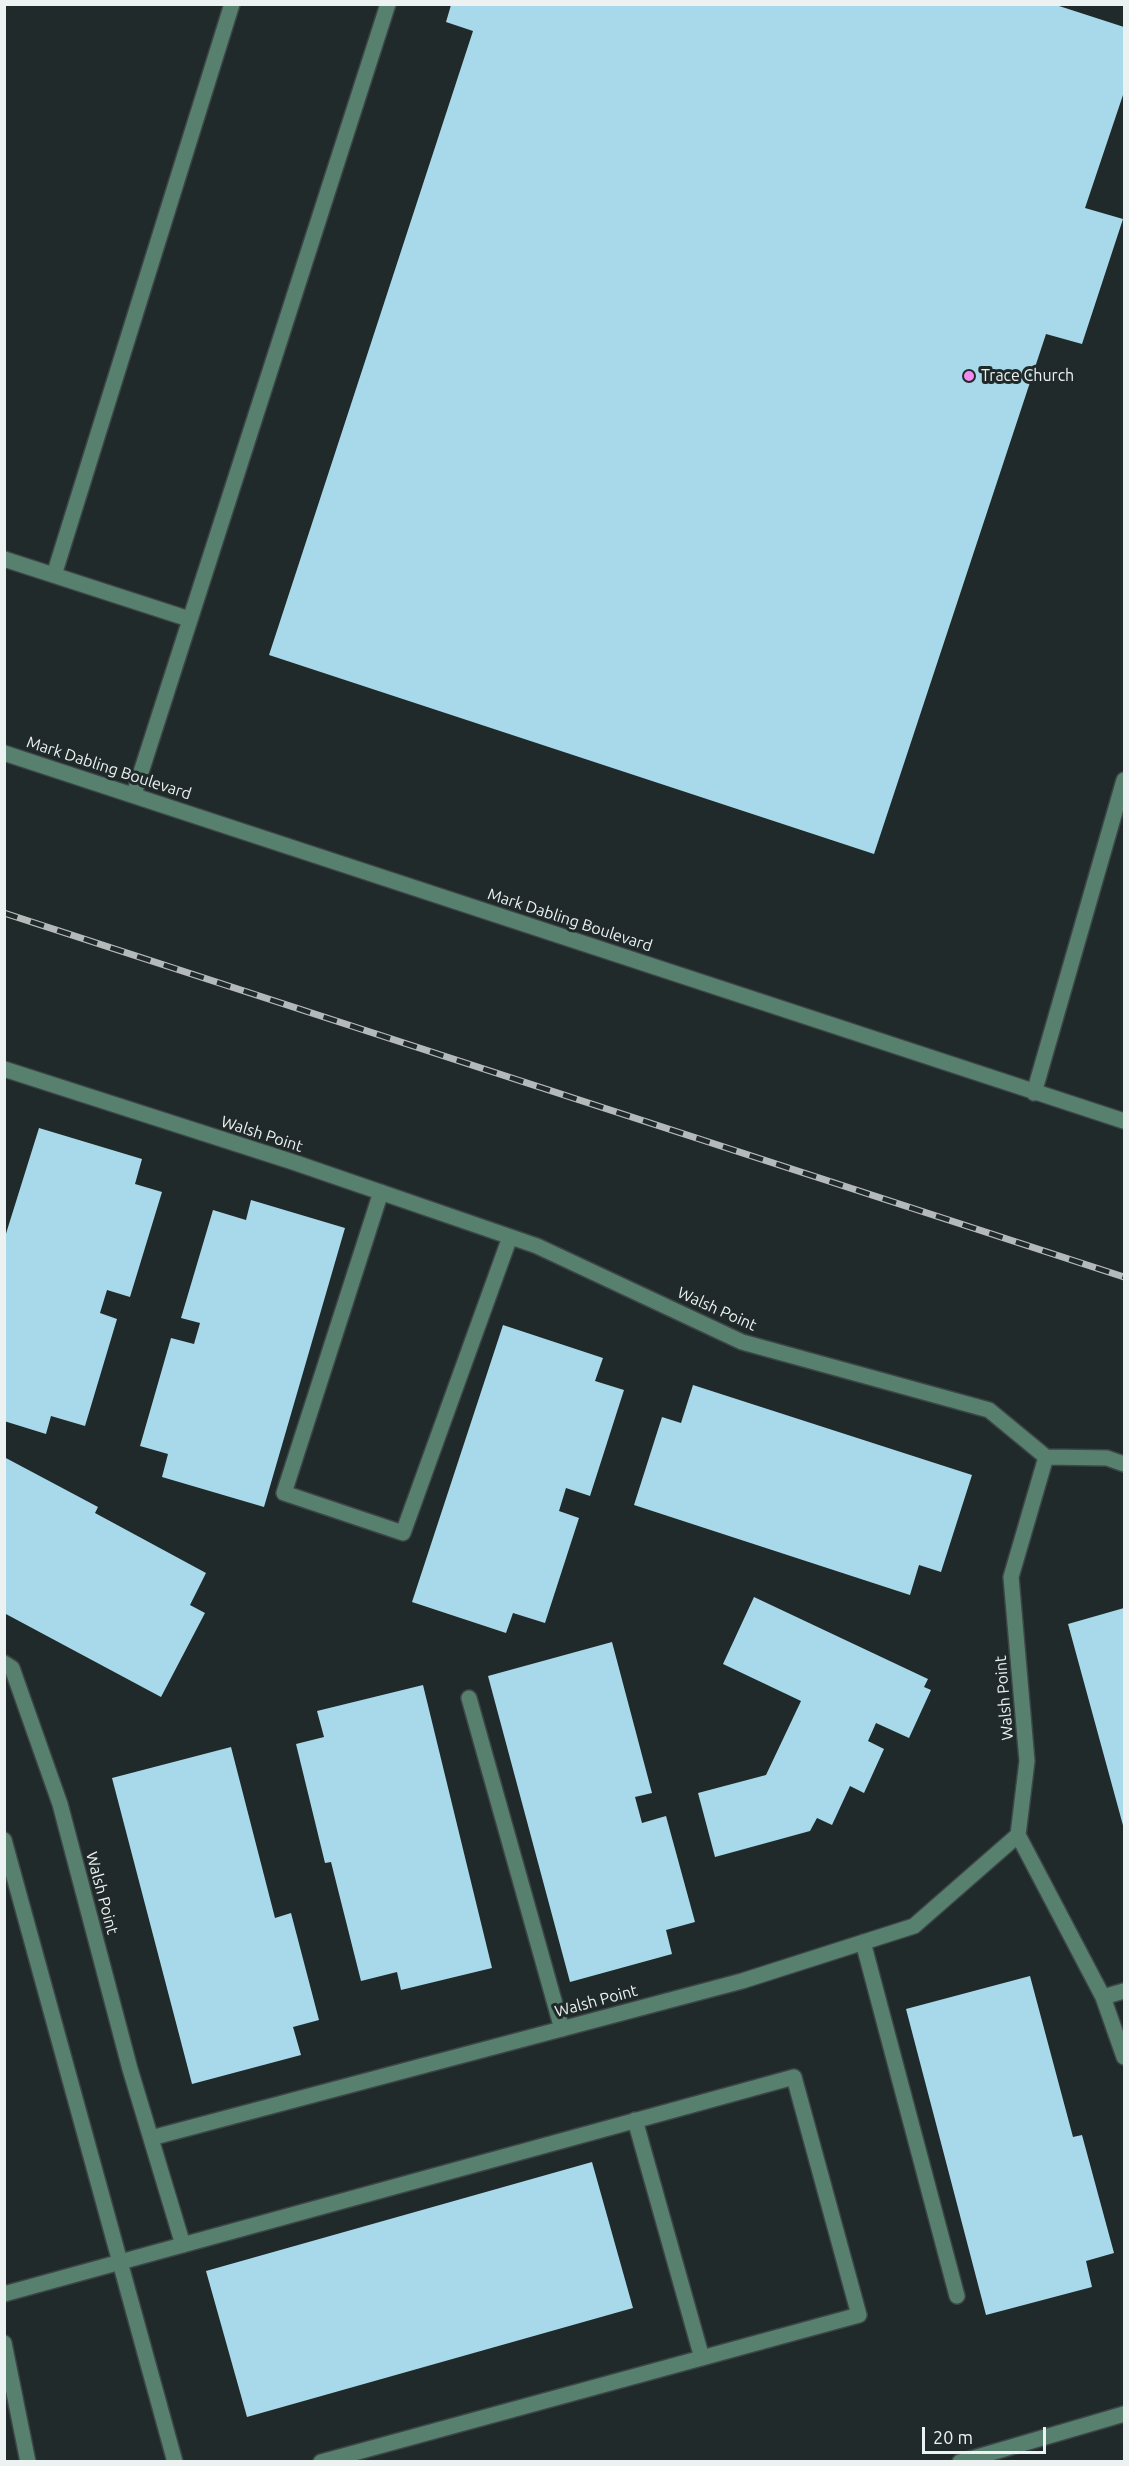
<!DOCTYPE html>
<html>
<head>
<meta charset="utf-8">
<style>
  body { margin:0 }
  #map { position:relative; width:1129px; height:2466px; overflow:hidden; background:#212a2a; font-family:Ubuntu,sans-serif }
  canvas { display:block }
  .frame { position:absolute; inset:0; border:6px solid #ecf2f1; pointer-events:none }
  .scale { position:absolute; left:922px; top:2427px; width:124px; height:27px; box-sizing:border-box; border:3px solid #ecf2f1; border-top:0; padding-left:8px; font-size:18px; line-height:21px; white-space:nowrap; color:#ecf2f1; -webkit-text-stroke:4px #212a2a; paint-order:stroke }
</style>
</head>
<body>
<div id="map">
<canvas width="1129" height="2466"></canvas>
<div class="frame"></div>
<div class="scale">20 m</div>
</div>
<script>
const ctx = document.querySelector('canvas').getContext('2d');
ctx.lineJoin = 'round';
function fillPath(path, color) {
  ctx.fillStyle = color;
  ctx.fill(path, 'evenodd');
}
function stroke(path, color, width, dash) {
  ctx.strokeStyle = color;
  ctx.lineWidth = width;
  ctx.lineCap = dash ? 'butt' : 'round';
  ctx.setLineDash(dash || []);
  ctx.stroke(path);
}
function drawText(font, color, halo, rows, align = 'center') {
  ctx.font = font + ' Ubuntu,sans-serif';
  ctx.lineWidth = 6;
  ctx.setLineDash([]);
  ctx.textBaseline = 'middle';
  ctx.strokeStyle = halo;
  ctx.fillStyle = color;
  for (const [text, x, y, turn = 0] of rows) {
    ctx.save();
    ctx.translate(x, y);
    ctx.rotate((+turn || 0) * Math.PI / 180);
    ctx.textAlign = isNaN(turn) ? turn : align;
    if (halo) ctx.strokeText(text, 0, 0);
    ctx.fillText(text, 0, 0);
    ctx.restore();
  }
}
const building = new Path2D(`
  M451,5h605l68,22v65l-39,116 38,11 -41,125 -36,-10 -172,520 -605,-199 204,-624 -27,-9z
  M39,1128l103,31 -7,25 27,8 -32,105 -23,-7 -7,23 17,6 -32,107 -34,-10 -5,18 -42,-13v-181z
  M251,1200l94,28 -81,279 -102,-30 6,-23 -28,-8 31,-108 23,6 6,-21 -19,-5 32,-108 33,10z
  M503,1325l100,33 -8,23 29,9 -34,106 -24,-8 -7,23 20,7 -34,105 -32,-10 -7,20 -94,-31z
  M693,1385l279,90 -31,97 -22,-7 -9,30 -276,-90 28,-88 19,6z
  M4,1457l94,50 -3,6 111,60 -16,32 15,8 -44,84 -157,-84z
  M754,1597l174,82 -4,8 7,3 -22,48 -33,-15 -8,18 16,8 -20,44 -14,-7 -18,39 -15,-7 -7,13 -95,26 -17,-64 68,-18 35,-74 -78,-37z
  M1124,1608v221l-56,-205z
  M612,1642l40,151 -17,4 7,26 24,-7 29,106 -29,8 6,24 -102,28 -82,-306z
  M423,1685l69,283 -91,22 -4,-18 -36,9 -30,-119 -6,1 -29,-119 28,-7 -7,-26z
  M231,1747l44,171 16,-5 28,107 -26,7 8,28 -109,29 -80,-306z
  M1030,1976l43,161 9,-2 32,118 -28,8 6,26 -106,28 -80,-306z
  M592,2162l41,146 -386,109 -41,-146z`);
const minor = new Path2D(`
  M4,559l185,60
  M54,575l178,-571
  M4,753l1120,368
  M134,794l254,-790
  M4,1069l289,93 244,84 205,96 247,68 57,47 -35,120 16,184 -9,74 85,162 21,60
  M1034,1093l90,-313
  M381,1192l-97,301 119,40 107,-296
  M1046,1457l61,1 17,6
  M4,1663l8,5 48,136 70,265 53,176
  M469,1698l93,331
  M4,1840l171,622
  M863,1942l94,354
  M1103,1997l21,-6
  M635,2120l67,238
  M151,2138l591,-157 172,-55 104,-91
  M4,2294l790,-217 65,238 -538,147
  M4,2343l24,119
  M960,2462l164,-48`);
const rail = new Path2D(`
  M4,913l1120,364`);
const markers = [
  [969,376,6,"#f38af1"]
];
const poiNames = [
  ["Trace Church",981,376]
];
const streetNames = [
  ["Mark Dabling Boulevard",109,768,18],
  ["Mark Dabling Boulevard",570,920,18],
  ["Walsh Point",262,1134,18],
  ["Walsh Point",717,1309,24],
  ["Walsh Point",1004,1698,-95],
  ["Walsh Point",102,1893,75],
  ["Walsh Point",596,2001,-15]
];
fillPath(building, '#a7d9ea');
stroke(minor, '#3d4646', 18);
stroke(minor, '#57806f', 15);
stroke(rail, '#b3bab9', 7);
stroke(rail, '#212a2a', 4.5, [14]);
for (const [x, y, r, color] of markers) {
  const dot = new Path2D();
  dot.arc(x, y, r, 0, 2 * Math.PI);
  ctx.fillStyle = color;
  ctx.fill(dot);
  stroke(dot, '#212a2a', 2);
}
drawText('16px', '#ecf2f1', '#212a2a', poiNames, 'left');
drawText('16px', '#ecf2f1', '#212a2a', streetNames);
</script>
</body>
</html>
